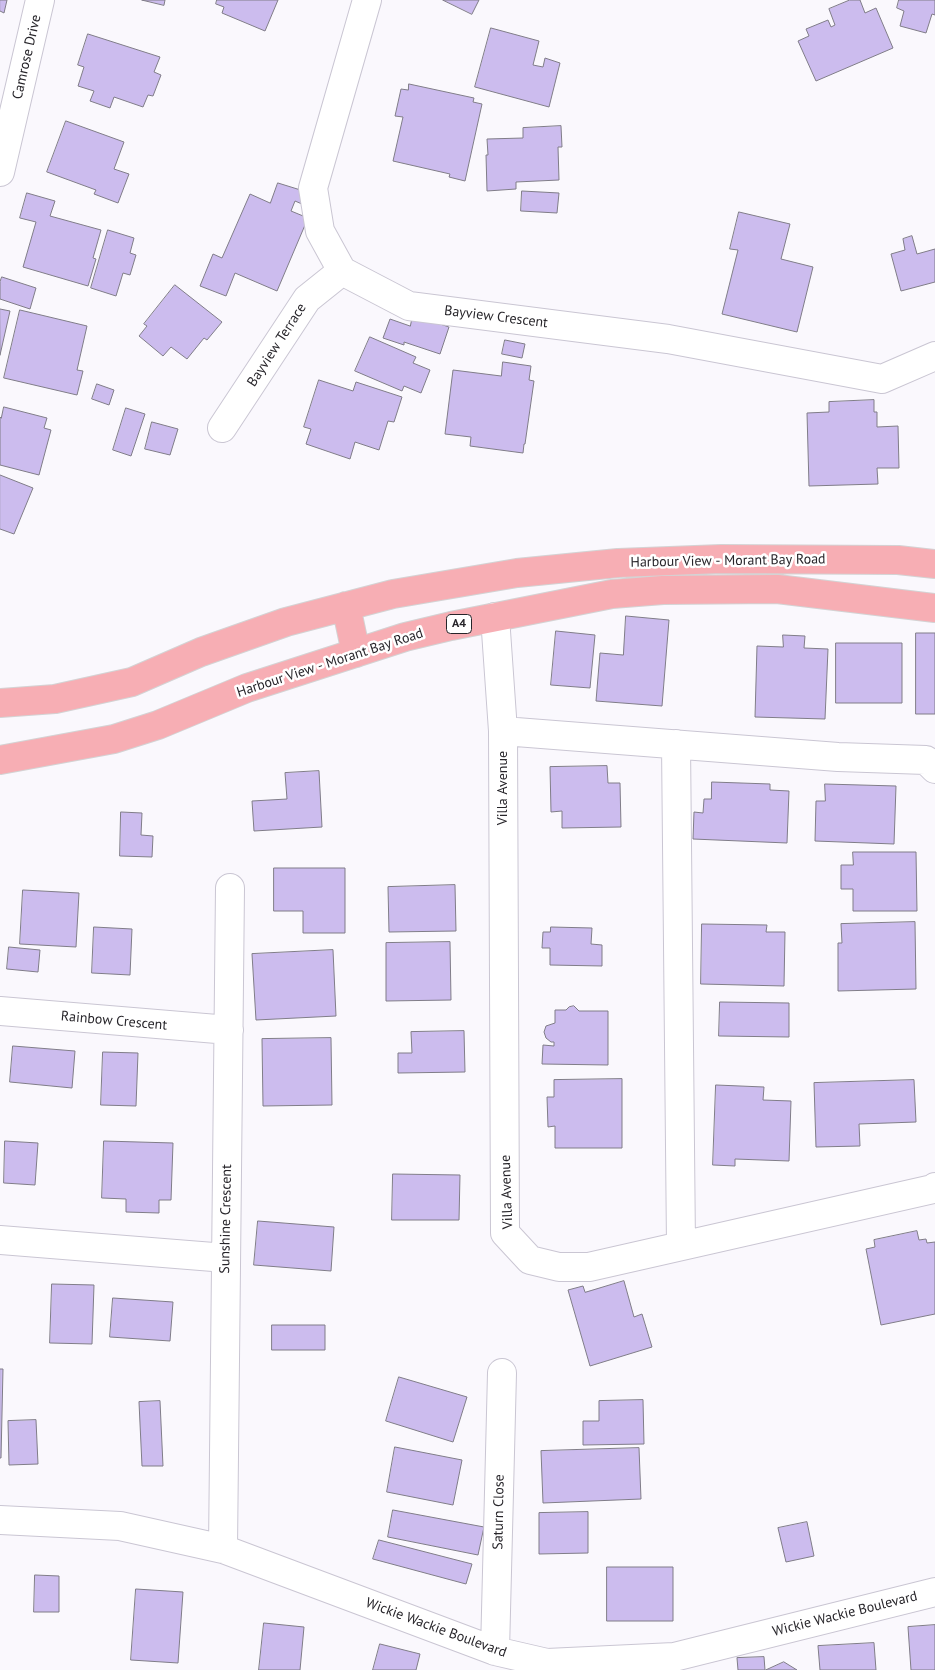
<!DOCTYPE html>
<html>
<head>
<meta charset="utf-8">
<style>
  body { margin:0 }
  canvas { display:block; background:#faf8fd }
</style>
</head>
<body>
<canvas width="935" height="1670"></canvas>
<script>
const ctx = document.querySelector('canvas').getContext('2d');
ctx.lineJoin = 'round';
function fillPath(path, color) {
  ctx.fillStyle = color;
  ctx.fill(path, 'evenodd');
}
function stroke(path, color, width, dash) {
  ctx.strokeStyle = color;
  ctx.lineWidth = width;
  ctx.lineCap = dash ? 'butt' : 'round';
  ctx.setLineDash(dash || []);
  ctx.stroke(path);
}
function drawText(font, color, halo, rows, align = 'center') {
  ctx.font = font + ' "PT Sans",sans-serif';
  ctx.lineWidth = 5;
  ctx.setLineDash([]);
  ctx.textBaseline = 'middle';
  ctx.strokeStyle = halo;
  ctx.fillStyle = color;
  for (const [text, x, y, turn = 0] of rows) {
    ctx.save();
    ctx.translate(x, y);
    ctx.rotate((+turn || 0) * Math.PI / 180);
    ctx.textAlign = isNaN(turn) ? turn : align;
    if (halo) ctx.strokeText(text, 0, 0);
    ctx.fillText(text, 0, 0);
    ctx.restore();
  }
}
const building = new Path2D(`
  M0,0h7l-3,13 -4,-2z
  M142,0h23l-1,5z
  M217,0h61l-13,31 -43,-18 2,-6 -8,-3z
  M443,0h36l-7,14z
  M850,0h10l5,13 11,-5 17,40 -77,33 -18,-40 11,-5 -3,-7 22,-9 3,7 4,-2 -6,-16z
  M899,0h36v15l-3,-1 -6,19 -26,-7 4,-15 -7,-3z
  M491,28l48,13 -6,24 10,2 2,-9 15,5 -11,44 -74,-20z
  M88,34l72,23 -6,15 7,3 -8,21 -5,-1 -5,12 -29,-10 -4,11 -20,-7 4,-10 -16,-5 6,-19 -6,-2z
  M409,84l65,14 -1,4 9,2 -17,77 -16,-4 1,-3 -57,-13 10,-44 -8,-1 6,-27 7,1z
  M66,121l58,21 -10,27 15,5 -11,29 -24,-9 2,-4 -49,-18z
  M561,126l1,21h-4l1,33 -43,2v7l-29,2 -1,-36h2l-1,-16 36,-1v-10z
  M278,183l29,9 -5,12 -7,-3 -4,10 17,7 -31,73 -42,-18 -9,23 -26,-10 13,-32 9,4 28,-64 20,9z
  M522,191l37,2 -2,20 -36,-2z
  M27,193l28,8 -5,15 51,14 -8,28 3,1 -8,27 -65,-19 13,-45 -16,-4z
  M739,212l51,12 -9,35 32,8 -16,65 -75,-18 16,-64 -8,-1z
  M108,230l26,8 -4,15 6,2 -6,20 -7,-2 -7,23 -25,-8z
  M912,236l5,18 18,-5v33l-34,9 -10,-37 14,-4 -2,-11z
  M2,277l34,11 -6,21 -30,-10v-17z
  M175,285l47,37 -15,18 -3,-2 -17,21 -16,-12 -8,9 -24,-20 8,-10 -3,-2z
  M0,309l10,2 -10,44z
  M20,310l67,16 -10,44 6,1 -6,24 -73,-17z
  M413,315l36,12 -9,27 -36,-12v3l-21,-7 7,-19 20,7z
  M370,337l46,20 -3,6 17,7 -9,23 -17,-7 -2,5 -47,-20z
  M505,340l20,4 -3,14 -20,-4z
  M503,362l28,4 -2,14 5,1 -9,63h-1l-1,9 -53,-7 1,-9 -26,-3 8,-64 48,6z
  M319,380l34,11 3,-9 46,15 -8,25 -6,-1 -9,29 -24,-8 -5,17 -44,-15 5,-15 -7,-2z
  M97,384l17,6 -5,15 -17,-6z
  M874,400v12h3v15l21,-1 1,42h-22l1,16 -69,2 -2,-73 22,-1v-10z
  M4,407l43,11 -3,10 7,2 -12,45 -39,-10v-48l1,1z
  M126,408l19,6 -14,42 -18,-6z
  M152,422l26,7 -8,26 -25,-6z
  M0,475l33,13 -19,46 -14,-5z
  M626,616l43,4 -7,86 -66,-5 4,-48 23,2z
  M556,631l39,4 -5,53 -39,-3z
  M916,633h19v81h-19z
  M783,635l22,1 -1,12 24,1 -3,70 -70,-2 2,-71 26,1z
  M836,643h66v60h-66z
  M607,766l1,17h12l1,44 -59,1v-17l-11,1 -1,-45z
  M319,771l3,56 -68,4 -2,-30 35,-2 -2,-26z
  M712,782l58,2v6l19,1 -2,52 -94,-4 1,-27 9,1 1,-14h7z
  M825,784l71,2 -2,58 -79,-3 1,-40h9z
  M121,812l21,1 -1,22 12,1 -1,21 -32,-1z
  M853,852h63l1,59h-64v-22h-12v-24h12z
  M274,868h71v65h-42v-22h-29z
  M455,885l1,46 -67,1 -1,-45z
  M23,890l56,3 -3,54 -56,-3z
  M915,922l1,67 -78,2v-48h4l-1,-19z
  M702,924l65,1 -1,7h19l-1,54 -83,-2z
  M94,927l38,2 -2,46 -38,-2z
  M551,927l41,1 -1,16 11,1v21l-52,-1v-17h-8l1,-16h7z
  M450,942l1,58 -65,1v-58z
  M9,947l31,3 -2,22 -31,-3z
  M333,950l3,66 -80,4 -4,-66z
  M720,1002l69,1v34l-70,-1z
  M574,1006l5,5h29v54l-66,-1 1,-19 11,1v-4h-3l-5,-4 -2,-6 2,-6 9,-3v-13h11l3,-3z
  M464,1031l1,41 -67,1v-20h14l-1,-21z
  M331,1038l1,67 -69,1 -1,-67z
  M13,1046l62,5 -3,37 -62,-6z
  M103,1052l35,1 -2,53 -35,-1z
  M622,1079v69h-67v-22l-7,1 -1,-30h7v-17z
  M914,1080l2,42 -57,2 1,22 -44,1 -2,-64z
  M716,1085l48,2 -1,13 28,1 -2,60 -54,-2v7l-22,-1z
  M5,1141l33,2 -3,42 -31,-2z
  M104,1141l69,2 -2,57h-12v13l-33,-1v-13l-24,-1z
  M393,1174l67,1 -1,45h-67z
  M258,1221l76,6 -3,44 -77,-6z
  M917,1231l2,9 7,-1 1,4 8,-1v72l-54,11 -15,-76 9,-2 -1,-7z
  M624,1281l10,36 8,-3 10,33 -62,19 -22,-76 15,-4 2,6z
  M52,1284l42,1 -2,59 -42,-1z
  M113,1298l60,4 -3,39 -60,-4z
  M272,1325h53v25h-53z
  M0,1369h3l-2,89h-1z
  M399,1377l68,20 -14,45 -67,-21z
  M643,1400l1,44 -61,1v-24h16v-20z
  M160,1401l3,65h-21l-3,-64z
  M36,1420l2,44 -29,1 -1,-44z
  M395,1447l67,13 -9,45 -66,-13z
  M639,1448l2,51 -98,4 -2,-52z
  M393,1510l91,17 -6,28 -90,-18z
  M588,1512v41l-49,1v-41z
  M807,1522l7,34 -28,6 -8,-34z
  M379,1540l93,24 -6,20 -93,-25z
  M607,1567h66v54h-66z
  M35,1575l24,1v36h-25z
  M136,1589l47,3 -5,71 -47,-3z
  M264,1623l40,4 -4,43h-41z
  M935,1625v45h-24l-3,-43z
  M874,1643l2,27h-56l-2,-24z
  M380,1644l40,10 -4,16h-43z
  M764,1657l1,13h-27l-1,-12z
  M784,1662l13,8h-31z`);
const minor = new Path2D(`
  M367,0l-54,188 7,43 22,40 67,35 259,33 214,40 53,-23
  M0,172l40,-172
  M222,428l85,-129 35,-28
  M495,617l8,114 2,502 25,27 29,7h30l344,-78 2,-2
  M503,731l335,26 88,3 9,9
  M676,744l5,502
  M0,1011l229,19
  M0,1240l226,18
  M0,1520l120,6 103,23 272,102 52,12 127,-6 261,-65
  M223,1549l7,-661
  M495,1651l7,-278`);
const trunk = new Path2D(`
  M346,606l10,47
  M0,703l55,-4 77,-17 69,-30 85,-30 107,-28 124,-21 101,-10 103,-4 177,1 37,4
  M0,760l114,-21 44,-14 89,-37 158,-51 46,-11 161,-32 51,-4 114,-1 158,19`);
const shields = [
  [459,624,25]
];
const shieldNames = [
  ["A4",459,624]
];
const streetNames = [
  ["Camrose Drive",27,57,-77],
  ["Bayview Crescent",496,317,7],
  ["Bayview Terrace",277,345,-57],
  ["Harbour View - Morant Bay Road",728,561,-1],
  ["Harbour View - Morant Bay Road",330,663,-18],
  ["Villa Avenue",503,788,-90],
  ["Rainbow Crescent",114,1021,5],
  ["Villa Avenue",507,1192,-92],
  ["Sunshine Crescent",226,1219,-89],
  ["Saturn Close",499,1512,-89],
  ["Wickie Wackie Boulevard",845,1614,-14],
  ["Wickie Wackie Boulevard",436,1628,20]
];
fillPath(building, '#ccbcee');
stroke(building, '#807d88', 1);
stroke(minor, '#cac6d3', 30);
stroke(trunk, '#d4d3d4', 30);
stroke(minor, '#fff', 28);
stroke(trunk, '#f7aeb4', 28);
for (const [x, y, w] of shields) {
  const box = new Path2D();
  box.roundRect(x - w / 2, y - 9.5, w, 19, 4);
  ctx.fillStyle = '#fff';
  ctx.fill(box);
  stroke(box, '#27252a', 1);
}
drawText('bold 12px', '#27252a', null, shieldNames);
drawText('14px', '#27252a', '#fff', streetNames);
</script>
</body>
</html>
